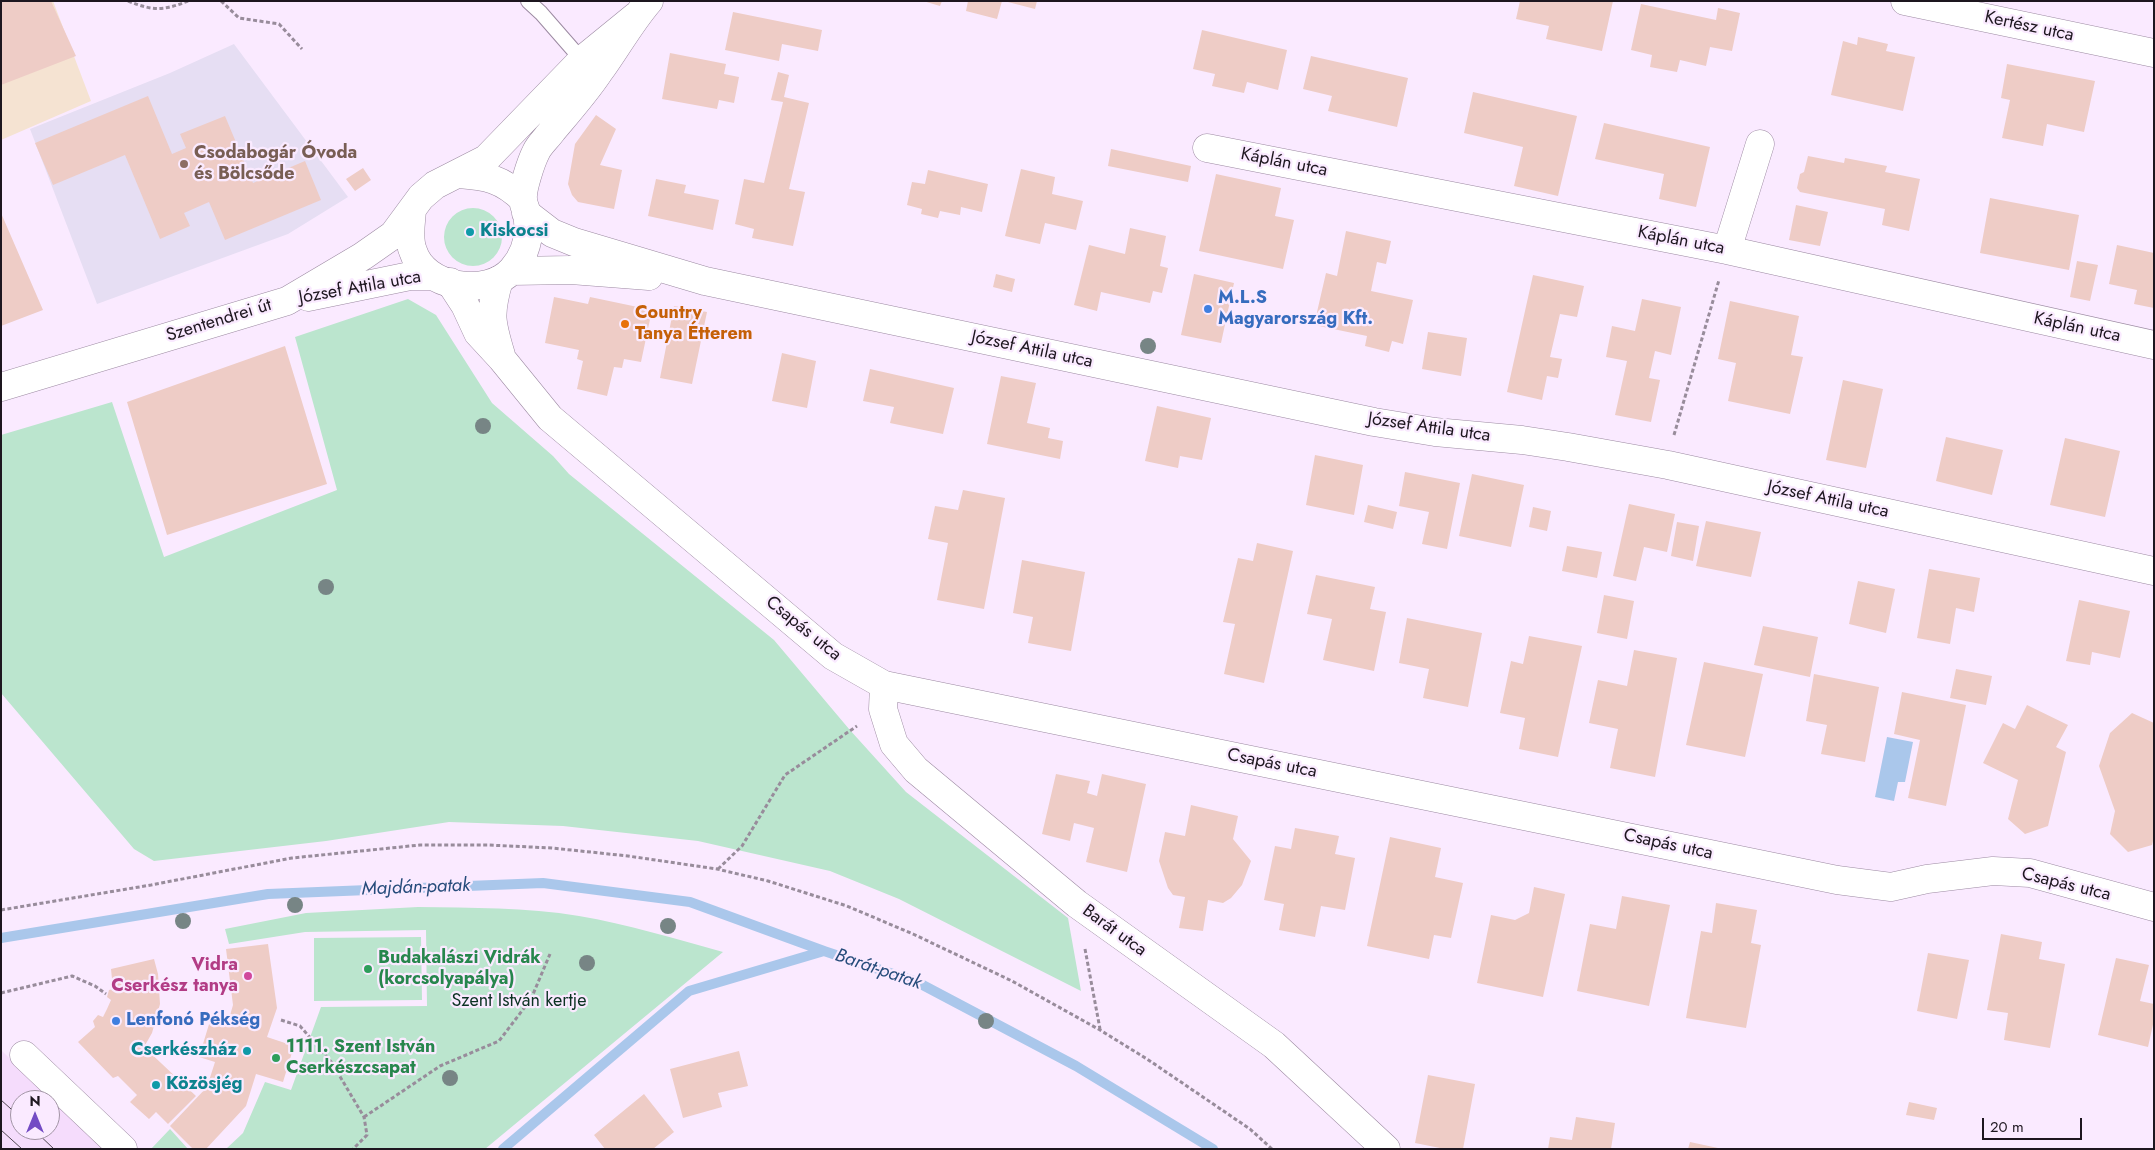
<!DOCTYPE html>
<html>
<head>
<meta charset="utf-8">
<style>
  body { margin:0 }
  #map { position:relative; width:2155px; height:1150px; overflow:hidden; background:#faeaff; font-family:Jost,sans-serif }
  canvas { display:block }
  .frame { position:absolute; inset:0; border:2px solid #1d161f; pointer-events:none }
  .north { position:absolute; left:10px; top:1090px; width:50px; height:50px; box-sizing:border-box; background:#faeaff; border:1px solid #a295a5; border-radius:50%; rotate:0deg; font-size:14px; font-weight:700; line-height:20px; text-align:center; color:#1d161f }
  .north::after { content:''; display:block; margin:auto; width:18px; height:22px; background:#734bc4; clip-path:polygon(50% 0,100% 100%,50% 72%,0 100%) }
  .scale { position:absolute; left:1982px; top:1118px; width:100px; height:22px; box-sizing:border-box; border:2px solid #1d161f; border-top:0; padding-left:6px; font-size:15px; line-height:18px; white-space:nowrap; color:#1d161f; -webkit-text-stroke:4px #faeaff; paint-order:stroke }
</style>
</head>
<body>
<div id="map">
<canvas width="2155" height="1150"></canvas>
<div class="frame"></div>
<div class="north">N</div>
<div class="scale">20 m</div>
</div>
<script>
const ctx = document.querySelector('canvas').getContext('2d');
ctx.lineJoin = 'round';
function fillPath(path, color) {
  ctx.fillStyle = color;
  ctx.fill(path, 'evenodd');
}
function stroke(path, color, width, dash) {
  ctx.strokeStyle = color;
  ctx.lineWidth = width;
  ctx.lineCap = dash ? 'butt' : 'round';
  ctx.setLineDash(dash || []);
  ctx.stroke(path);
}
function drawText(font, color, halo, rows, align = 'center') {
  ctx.font = font + ' Jost,sans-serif';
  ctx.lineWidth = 4.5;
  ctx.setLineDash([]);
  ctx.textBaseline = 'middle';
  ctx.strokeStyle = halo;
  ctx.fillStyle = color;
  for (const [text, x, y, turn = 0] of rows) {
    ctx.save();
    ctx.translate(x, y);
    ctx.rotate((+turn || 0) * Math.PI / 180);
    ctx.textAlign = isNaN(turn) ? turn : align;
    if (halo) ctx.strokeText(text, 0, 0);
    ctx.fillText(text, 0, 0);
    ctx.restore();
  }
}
const built = new Path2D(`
  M1,1050l102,99h-102zM20,1100h30v30h-30z`);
const industrial = new Path2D(`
  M1,1h52l38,100 -90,39z`);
const education = new Path2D(`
  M234,44l114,153 -60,37 -191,70 -67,-175 140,-56z`);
const green = new Path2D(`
  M444 237a29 29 0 1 1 58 0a29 29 0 1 1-58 0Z
  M408,299l28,16 56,88 61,53 16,18 205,166 75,89 57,63 162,126 13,73 -182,-92 -69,-28 -132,-30 -135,-15 -114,-4 -123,19 -172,20 -20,-12 -133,-156v-258l111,-33 52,155 173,-67 -42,-153z
  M418,907c53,1 108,0 161,9 48,8 97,23 144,36l-238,197h-259l17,-16 22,-51 26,8 30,-83 106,-1 -1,-76 -121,2 -76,12 -4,-15 81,-16z
  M421,937l1,63 -108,1v-63z
  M170,1129l18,20h-37z`);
const water = new Path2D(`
  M1887,737l26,5 -8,40h-7l-4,19 -19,-4z`);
const stream = new Path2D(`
  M1,938l267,-44 275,-11 147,19 134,49
  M503,1149l186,-158 135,-40 93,31 159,84 137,83`);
const building = new Path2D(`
  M1,1h50l25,55 -75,29z
  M923,1h19l-2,5z
  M968,1h34l-5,18 -31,-8z
  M1004,1h33l-2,8z
  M1520,1h93l-11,50 -56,-12 3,-13 -33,-7z
  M1641,4l75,16 2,-12 22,5 -8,38 -22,-4 -4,19 -26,-6 -3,12 -27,-5 2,-12 -21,-5z
  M733,12l89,18 -4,21 -36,-7 -3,17 -54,-11z
  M1202,30l85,20 -9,40 -31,-8 -3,11 -32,-7 3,-12 -22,-5z
  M1858,37l30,7 -2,7 29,6 -12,54 -72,-16 12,-54 14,4z
  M670,53l56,11 -2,10 15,3 -5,26 -15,-3 -2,9 -55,-10z
  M1311,56l97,22 -11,49 -69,-16 4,-15 -29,-7z
  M2007,64l88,17 -11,51 -37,-8 -4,22 -41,-8 8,-38 -9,-2z
  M778,72l11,3 -5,22 25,6 -20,86 16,3 -12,54 -41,-8 2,-9 -19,-5 9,-45 20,4 19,-81 -12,-2z
  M1473,92l104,24 -19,80 -44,-10 9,-39 -59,-14z
  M148,96l24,58 14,-6 -6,-14 45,-18 28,67 52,-22 16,39 -96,40 -16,-38 -25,11 6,13 -30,13 -35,-84 -72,30 -18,-42z
  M596,115l20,14 -16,36 22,5 -8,39 -36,-7 -6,-7 -4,-11 7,-40z
  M1604,123l106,24 -14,60 -37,-8 5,-25 -69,-15z
  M1111,149l80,17 -3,16 -80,-16z
  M1808,156l36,7 1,-5 42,8 -2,6 35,7 -11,52 -27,-6 3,-16 -85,-17 -3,-4 3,-14 4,-2z
  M363,168l8,12 -16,11 -9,-12z
  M1021,169l34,8 -3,17 31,7 -7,29 -31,-7 -5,21 -35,-8z
  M928,170l60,14 -6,28 -21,-5 -1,8 -20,-4 -2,7 -17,-4 1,-5 -15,-4 5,-23 13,2z
  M1216,174l65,14 -6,28 19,4 -11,49 -84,-18z
  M656,179l30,6 -2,8 35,7 -6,30 -65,-14z
  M1990,198l89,17 -10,55 -89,-17z
  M1796,205l32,7 -8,34 -31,-6z
  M1,213l42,97 -42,16z
  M1130,228l36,8 -6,30 8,2 -6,25 -9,-2 -3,12 -49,-11 -4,19 -23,-6 15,-60 36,9z
  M1346,231l45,10 -5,23 -9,-2 -6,29 42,9 -10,44 -11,-3 -3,11 -24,-6 2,-10 -53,-11 12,-52 11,3z
  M2117,245l37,8v55l-20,-4 3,-14 -28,-6z
  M2077,261l21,4 -8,36 -20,-4z
  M996,274l19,5 -3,13 -19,-5z
  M1194,274l40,9 -13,60 -40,-8z
  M1533,275l51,11 -7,31 -17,-3 -10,43 12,2 -4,19 -11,-2 -5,24 -35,-8z
  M554,297l34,7 2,-7 62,13 -11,52 -17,-3 -2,9 -8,-1 -7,29 -30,-7 6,-28 -6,-2 2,-9 -34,-7z
  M1642,299l39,8 -10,48 -16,-4 -6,27 11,2 -9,42 -36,-7 12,-54 -21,-4 6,-31 23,5z
  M1730,301l69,15 -8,39 12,2 -13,57 -62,-13 8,-38 -18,-4z
  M674,306l33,6 -15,72 -32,-6z
  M1428,332l39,6 -6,38 -39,-7z
  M285,346l42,138 -160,51 -40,-133z
  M782,353l34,8 -9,47 -35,-7z
  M870,369l84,19 -11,46 -53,-11 4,-16 -31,-6z
  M1001,376l35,7 -9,40 23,5 -2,10 15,3 -3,18 -73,-15z
  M1843,380l40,9 -17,79 -40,-8z
  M1157,406l54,12 -9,42 -22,-4 -2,12 -33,-7z
  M1946,437l57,13 -11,45 -56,-14z
  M2065,438l55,13 -15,66 -55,-12z
  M1315,455l48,10 -9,50 -48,-10z
  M1405,472l55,11 -13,66 -25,-5 7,-32 -30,-6z
  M1472,474l52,11 -13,62 -52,-11z
  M963,490l42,8 -21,111 -47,-9 11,-57 -20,-4 7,-33 23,4z
  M1629,504l46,10 -8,38 -23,-5 -8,34 -23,-5z
  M1368,505l29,7 -4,17 -29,-7z
  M1533,507l18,4 -4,20 -18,-4z
  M1706,521l55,11 -10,45 -55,-11z
  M1677,522l22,4 -6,35 -22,-5z
  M1257,543l36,8 -29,132 -40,-9 11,-50 -12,-2 15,-64 15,3z
  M1567,546l35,6 -5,26 -35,-7z
  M1022,560l63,12 -14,79 -43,-8 5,-26 -20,-4z
  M1929,569l51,9 -6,34 -18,-4 -6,36 -33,-6z
  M1316,575l59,12 -5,22 16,3 -12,59 -51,-11 9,-41 -25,-5z
  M1858,581l37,8 -9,44 -37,-9z
  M1604,595l30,6 -7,38 -30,-6z
  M2079,600l51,11 -10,47 -28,-6 -2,13 -24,-4z
  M1407,618l75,15 -14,74 -45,-9 6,-29 -30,-6z
  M1763,626l55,11 -8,40 -56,-12z
  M1529,636l53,10 -24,111 -39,-8 6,-31 -25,-5 11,-52 12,3z
  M1634,650l43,8 -22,119 -45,-9 8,-39 -29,-6 9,-43 29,6z
  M1704,662l59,12 -18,83 -59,-12z
  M1956,669l36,7 -6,29 -36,-7z
  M1814,674l65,13 -14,75 -44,-8 6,-29 -21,-4z
  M1902,692l64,13 -20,101 -38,-8 12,-58 -26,-6z
  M2027,705l41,20 -12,22 10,5 -18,74 -23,8 -17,-15 10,-39 -35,-17 20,-40 12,6z
  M2132,713l22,10v114l-2,8 -24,7 -18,-18 5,-23 -16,-45 11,-33z
  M1056,774l34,7 -3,12 10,3 5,-22 44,10 -19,88 -41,-10 8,-34 -20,-5 -4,18 -28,-7z
  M1191,805l47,11 -5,23 18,22 -9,24 -11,13 -8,5 -15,-3 -5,31 -24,-3 6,-31 -12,-2 -5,-7 -9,-27 6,-29 20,4z
  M1295,828l44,8 -4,18 20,4 -10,52 -24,-4 -6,31 -36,-7 5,-26 -20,-4 11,-54 16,3z
  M1390,837l51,11 -6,29 28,6 -12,55 -17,-3 -5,24 -62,-13z
  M1534,887l31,7 -22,103 -66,-14 14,-68 24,5 14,-7z
  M1622,896l48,9 -21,101 -72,-15 13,-67 26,5z
  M1716,903l41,7 -6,33 10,2 -15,83 -60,-10 15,-87 11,2z
  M2001,934l41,8 -3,17 26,5 -15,84 -46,-8 4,-27 -21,-3z
  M268,944l9,64 -10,29 27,9 -11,36 -27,-8 -10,32 -40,43h-13l-23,-23 37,-39 8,-25 -16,-5 11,-36 17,5 6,-21 -7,-56z
  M1928,953l41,7 -12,59 -40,-8z
  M2116,958l33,7 -9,36 14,3v16l-6,27 -50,-12z
  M154,959l4,15 2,30 -8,29 -8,14 52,49 -28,28 -12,-12 -7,7 -19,-17 7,-7 -19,-19 -5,2 -35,-36 17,-15 -2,-6 5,-6 5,2 4,-8 4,-9 -4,-3 2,-7 4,-1 -2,-20z
  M739,1051l9,35 -30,7 4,14 -39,11 -13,-49z
  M1428,1075l47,9 -12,65h-18l-30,-6z
  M644,1094l30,38 -21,17h-48l-11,-14z
  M1909,1102l28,6 -3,12 -28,-5z
  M1576,1117l39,6 -4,26h-63l2,-12 22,3z
  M1690,1142l28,6v1h-30z`);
const path = new Path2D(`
  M128,1c25,10 35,10 60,0
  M221,1l18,17 40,6 23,25
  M1674,435l45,-155
  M718,869l24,-23 43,-71 72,-49
  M1,910l150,-25 141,-27 128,-13h68l64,3 76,8 89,13 51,12 79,25 66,28 99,47 88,49 47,29 103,70 22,20
  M1085,949l15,80
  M1,993l71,-17 23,10 11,8
  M281,1020l19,6 32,37 32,54 3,18 -14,14
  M364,1117l76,-51 59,-25 32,-42 19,-45`);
const lane = new Path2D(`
  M528,1l13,12 41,47`);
const street = new Path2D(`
  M1905,1l249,52
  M1207,148l520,102 427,95
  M1727,250l33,-106
  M499,280c-10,34 -8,42 2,75
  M450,282l15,23 13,28 24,26 48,59 283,238 51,29 953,195 54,7 36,-8 66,-8 37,2 124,34
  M884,685l-1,24 11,35 22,26 161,134 197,141 112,104
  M24,1055l99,94`);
const secondary = new Path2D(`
  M459,174c28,2 43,5 64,25
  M412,210c-1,13 -4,29 1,41 11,37 74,47 99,19 14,-16 19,-35 15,-56 -1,-5 -4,-10 -4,-15 -1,-10 8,-37 13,-47 3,-7 11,-14 16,-21 16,-19 33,-38 47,-59 17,-23 31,-49 50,-71
  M526,213l26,20 22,9 131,39 669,141 61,10 87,8 46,7 100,18 486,106
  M511,271l60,-1 78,6
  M308,297l102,-21h22
  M1,387l286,-86 76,-45 30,-21 28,-38 14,-12 51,-26 96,-99 54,-44`);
const tram = new Path2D(`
  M1,1100l19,17
  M1,1130l21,19
  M34,1130l20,19`);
const trees = [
  [1148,346],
  [483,426],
  [326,587],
  [295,905],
  [183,921],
  [668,926],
  [587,963],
  [986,1021],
  [450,1078]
];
const markers = [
  [184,164,5,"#8d6e63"],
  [470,232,5,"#0f9aa8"],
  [1208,309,5,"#3f7fe0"],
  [625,324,5,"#e8710a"],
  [368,969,5,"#2e9e5b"],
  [248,976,5,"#d1479c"],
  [116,1021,5,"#3f7fe0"],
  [247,1051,5,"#0f9aa8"],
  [276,1058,5,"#2e9e5b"],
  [156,1085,5,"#0f9aa8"]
];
const streetNames = [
  ["Kertész utca",2029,27,12],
  ["Káplán utca",1284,163,11],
  ["Káplán utca",1681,241,11],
  ["József Attila utca",360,288,-10],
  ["Szentendrei út",219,321,-17],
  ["Káplán utca",2077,328,12],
  ["József Attila utca",1032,350,12],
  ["József Attila utca",1429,428,8],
  ["József Attila utca",1828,500,12],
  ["Csapás utca",803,629,39],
  ["Csapás utca",1272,764,11],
  ["Csapás utca",1668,845,12],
  ["Csapás utca",2066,885,14],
  ["Barát utca",1114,931,36]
];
const educationNames = [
  ["Csodabogár Óvoda",194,154],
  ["és Bölcsőde",194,175]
];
const cultureNames = [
  ["Kiskocsi",480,232],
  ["Cserkészház",237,1051,"right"],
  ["Közösjég",166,1085]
];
const shopNames = [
  ["M.L.S",1218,299],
  ["Magyarország Kft.",1218,320],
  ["Lenfonó Pékség",126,1021]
];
const foodNames = [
  ["Country",635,314],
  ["Tanya Étterem",635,335]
];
const leisureNames = [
  ["Budakalászi Vidrák",378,959],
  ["(korcsolyapálya)",378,980],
  ["1111. Szent István",286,1048],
  ["Cserkészcsapat",286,1069]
];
const hotelNames = [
  ["Vidra",238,966],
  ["Cserkész tanya",238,987]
];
const parkNames = [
  ["Szent István kertje",519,1002]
];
const waterNames = [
  ["Majdán-patak",416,888,-2],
  ["Barát-patak",878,970,19]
];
fillPath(built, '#f5dcfc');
fillPath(industrial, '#f5e3d2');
fillPath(education, '#e6def3');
fillPath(green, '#bbe5ce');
fillPath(water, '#aac7eb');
stroke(stream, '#aac7eb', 10);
fillPath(building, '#eeccc6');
stroke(lane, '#9c8aa2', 16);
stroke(street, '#9c8aa2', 29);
stroke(secondary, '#9c8aa2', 29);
stroke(path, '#988c9b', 3, [4, 2.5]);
stroke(lane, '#fff', 14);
stroke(street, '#fff', 28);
stroke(secondary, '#fff', 28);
stroke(tram, '#514853', 1);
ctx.fillStyle = '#778585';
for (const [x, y] of trees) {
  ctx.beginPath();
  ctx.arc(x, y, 8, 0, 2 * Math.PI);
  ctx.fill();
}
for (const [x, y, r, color] of markers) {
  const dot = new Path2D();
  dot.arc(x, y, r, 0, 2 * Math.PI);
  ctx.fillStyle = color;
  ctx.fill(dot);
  stroke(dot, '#faeaff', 2);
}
drawText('18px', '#1d161f', '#faeaff', streetNames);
drawText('bold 18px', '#785e54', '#faeaff', educationNames, 'left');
drawText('bold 18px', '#0d838f', '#faeaff', cultureNames, 'left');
drawText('bold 18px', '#366cbe', '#faeaff', shopNames, 'left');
drawText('bold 18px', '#c56008', '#faeaff', foodNames, 'left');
drawText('bold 18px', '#27864d', '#faeaff', leisureNames, 'left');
drawText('bold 18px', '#b23c85', '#faeaff', hotelNames, 'right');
drawText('18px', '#0b3222', '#faeaff', parkNames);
drawText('italic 19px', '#264c7b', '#faeaff', waterNames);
</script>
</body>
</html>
